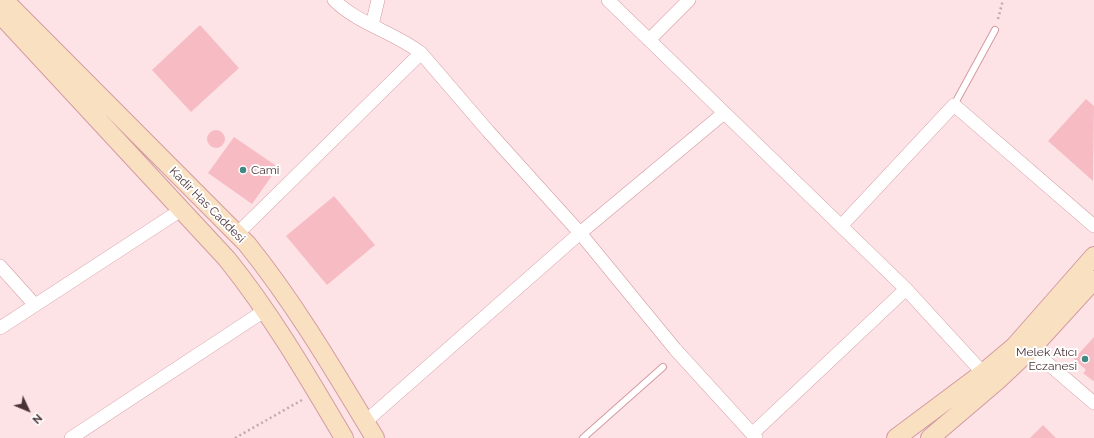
<!DOCTYPE html>
<html>
<head>
<meta charset="utf-8">
<style>
  body { margin:0 }
  #map { position:relative; width:1094px; height:438px; overflow:hidden; background:#fde3e6; font-family:Raleway,sans-serif }
  canvas { display:block }
  .north { position:absolute; left:8px; top:390px; width:40px; height:40px; -webkit-text-stroke:3px #fff; paint-order:stroke; rotate:134deg; font-size:11px; font-weight:700; line-height:16px; text-align:center; color:#493235 }
  .north::after { content:''; display:block; margin:auto; width:14px; height:18px; background:#493235; clip-path:polygon(50% 0,100% 100%,50% 72%,0 100%) }
</style>
</head>
<body>
<div id="map">
<canvas width="1094" height="438"></canvas>
<div class="north">N</div>
</div>
<script>
const ctx = document.querySelector('canvas').getContext('2d');
ctx.lineJoin = 'round';
function fillPath(path, color) {
  ctx.fillStyle = color;
  ctx.fill(path, 'evenodd');
}
function stroke(path, color, width, dash) {
  ctx.strokeStyle = color;
  ctx.lineWidth = width;
  ctx.lineCap = dash ? 'butt' : 'round';
  ctx.setLineDash(dash || []);
  ctx.stroke(path);
}
function drawText(font, color, halo, rows, align = 'center') {
  ctx.font = font + ' Raleway,sans-serif';
  ctx.lineWidth = 4;
  ctx.setLineDash([]);
  ctx.textBaseline = 'middle';
  ctx.strokeStyle = halo;
  ctx.fillStyle = color;
  for (const [text, x, y, turn = 0] of rows) {
    ctx.save();
    ctx.translate(x, y);
    ctx.rotate((+turn || 0) * Math.PI / 180);
    ctx.textAlign = isNaN(turn) ? turn : align;
    if (halo) ctx.strokeText(text, 0, 0);
    ctx.fillText(text, 0, 0);
    ctx.restore();
  }
}
const building = new Path2D(`
  M200,25l39,43 -48,44 -39,-42z
  M1086,99l8,7 -1,75 -45,-40z
  M207 139a9 9 0 1 1 18 0a9 9 0 1 1-18 0Z
  M234,137l44,30 -26,37 -44,-31z
  M334,196l41,49 -48,40 -41,-49z
  M1094,337v43l-1,1 -10,-8 3,-3 -12,-11z
  M1043,425l13,13h-26z`);
const path = new Path2D(`
  M998,19l5,-19
  M235,438l67,-38`);
const lane = new Path2D(`
  M954,105l41,-75
  M583,438l80,-71`);
const street = new Path2D(`
  M334,0c24,24 60,32 87,53l67,78 92,102 95,116 81,89
  M608,0l298,289 77,84 7,5
  M372,25l6,-25
  M649,40l40,-40
  M842,225l112,-120 140,121
  M237,234l184,-181
  M0,266l35,39
  M0,328l181,-118
  M1031,349l63,54
  M365,422l215,-189 144,-120
  M752,434l154,-145
  M71,438l193,-127`);
const secondary = new Path2D(`
  M4,0l243,244c49,61 88,128 128,194
  M0,14l227,245c45,56 81,118 117,179
  M896,438l87,-65 31,-26 80,-91
  M930,438l67,-57 34,-32 63,-69`);
const markers = [
  [243,170,4,"#408883"],
  [1085,359,4,"#408883"]
];
const poiNames = [
  ["Cami",251,170],
  ["Melek Atıcı",1077,352,"right"],
  ["Eczanesi",1077,366,"right"]
];
const streetNames = [
  ["Kadir Has Caddesi",207,205,45]
];
fillPath(building, '#f7bbc4');
stroke(lane, '#d49aa2', 8);
stroke(street, '#d49aa2', 14);
stroke(secondary, '#d49aa2', 20);
stroke(path, '#c2a9ac', 2.5, [2, 3]);
stroke(lane, '#fff', 6);
stroke(street, '#fff', 13);
stroke(secondary, '#f8e0c1', 18);
for (const [x, y, r, color] of markers) {
  const dot = new Path2D();
  dot.arc(x, y, r, 0, 2 * Math.PI);
  ctx.fillStyle = color;
  ctx.fill(dot);
  stroke(dot, '#fff', 1.5);
}
drawText('12px', '#493235', '#fff', poiNames, 'left');
drawText('12px', '#493235', '#fff', streetNames);
</script>
</body>
</html>
